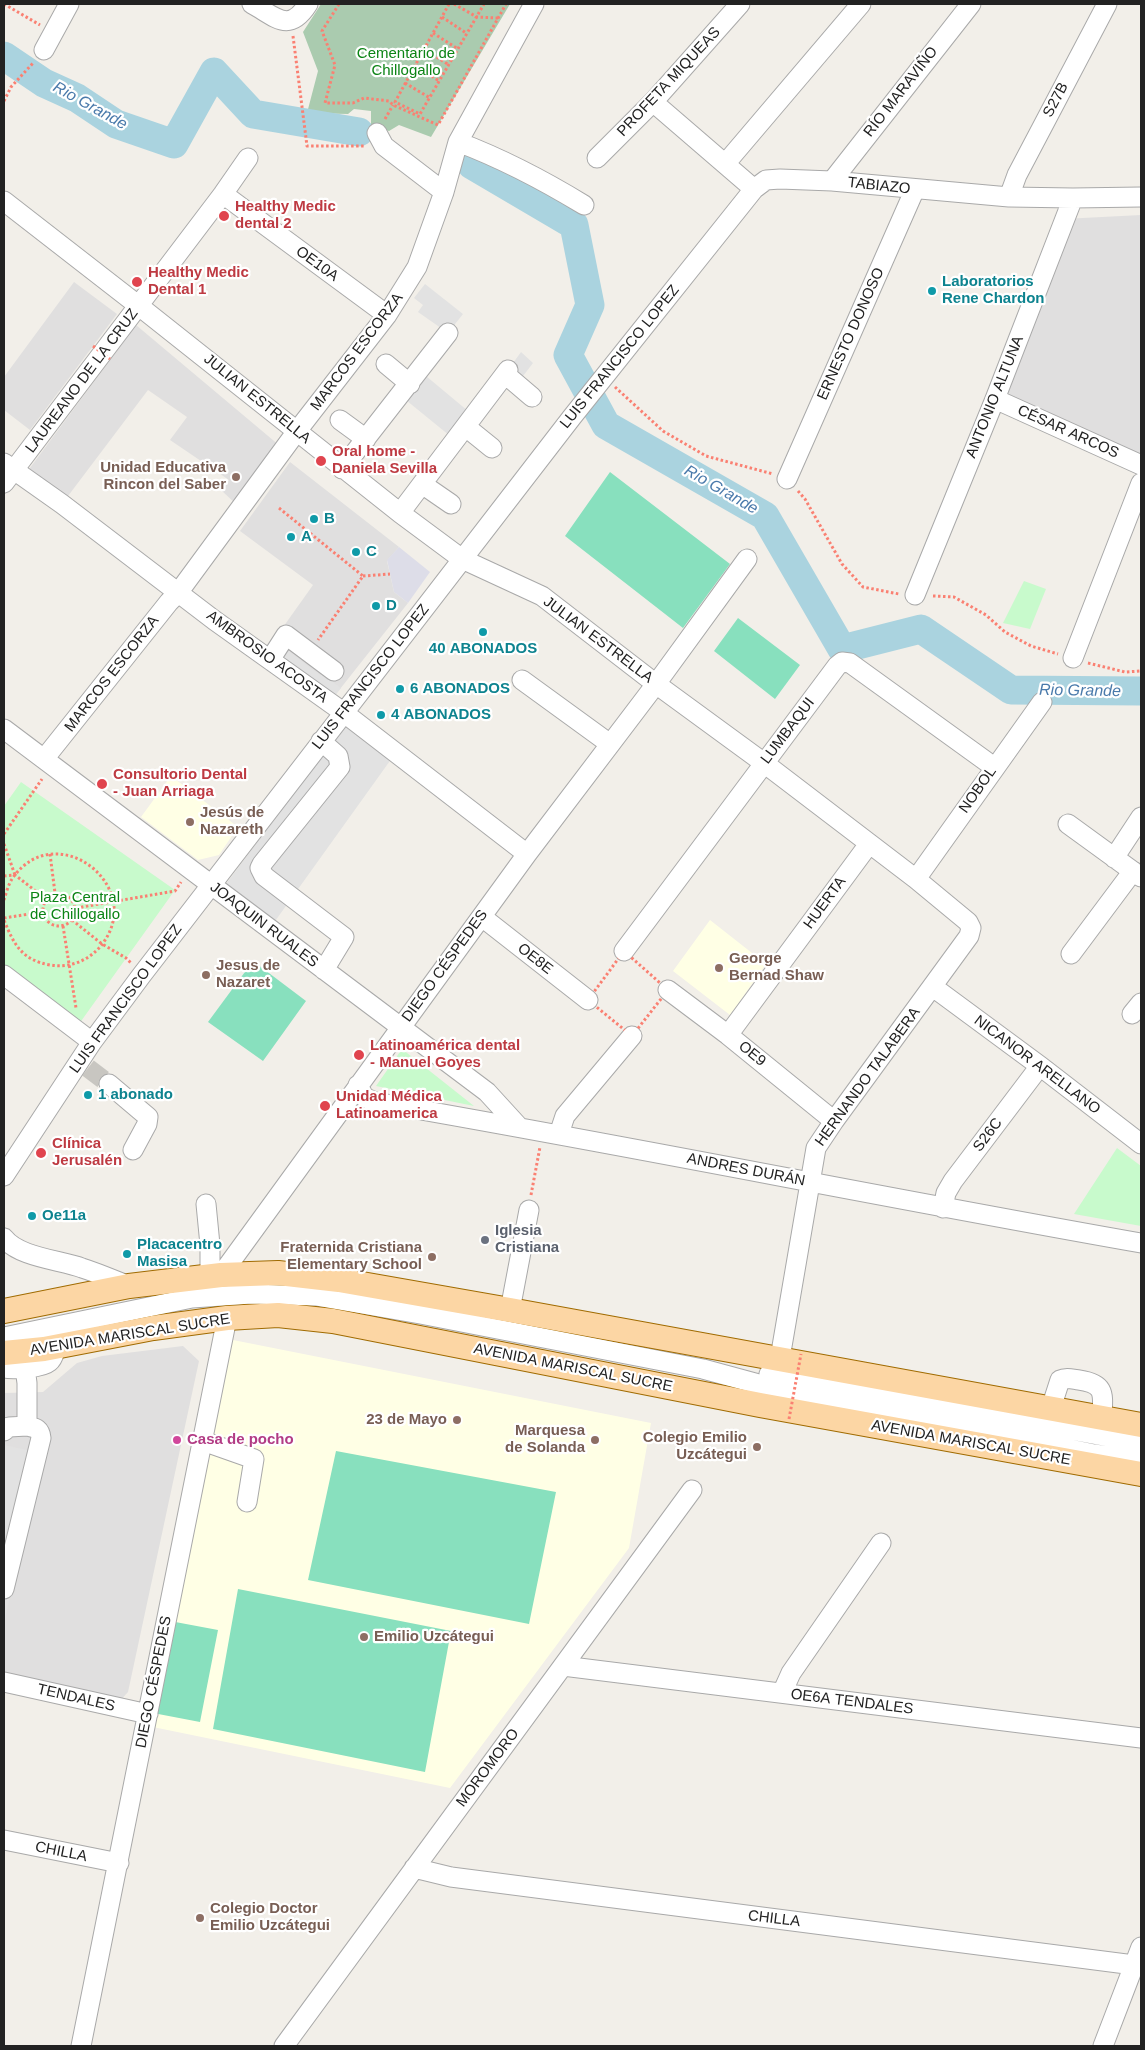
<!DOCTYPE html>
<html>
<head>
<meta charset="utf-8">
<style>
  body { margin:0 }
  #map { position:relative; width:1145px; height:2050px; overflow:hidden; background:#f2efe9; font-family:Arial,sans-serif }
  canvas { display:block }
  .frame { position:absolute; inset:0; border:5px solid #222; pointer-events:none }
</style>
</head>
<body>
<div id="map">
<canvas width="1145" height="2050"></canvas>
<div class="frame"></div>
</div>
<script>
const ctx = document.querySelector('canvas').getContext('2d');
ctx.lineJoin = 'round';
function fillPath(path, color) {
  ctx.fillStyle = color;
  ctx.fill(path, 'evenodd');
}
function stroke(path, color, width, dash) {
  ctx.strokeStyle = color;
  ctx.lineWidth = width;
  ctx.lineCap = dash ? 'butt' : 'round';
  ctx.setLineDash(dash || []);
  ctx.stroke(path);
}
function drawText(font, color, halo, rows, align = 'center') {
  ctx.font = font + ' Arial,sans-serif';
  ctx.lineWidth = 4.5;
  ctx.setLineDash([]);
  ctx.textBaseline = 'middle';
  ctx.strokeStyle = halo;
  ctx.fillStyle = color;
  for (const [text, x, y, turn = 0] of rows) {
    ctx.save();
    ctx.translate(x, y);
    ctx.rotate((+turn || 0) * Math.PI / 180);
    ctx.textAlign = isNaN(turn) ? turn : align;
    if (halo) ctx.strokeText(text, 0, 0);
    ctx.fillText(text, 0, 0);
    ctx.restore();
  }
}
const residential = new Path2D(`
  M1141,215v247l-142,-66 64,-177z
  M74,282l43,32 -87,116 -26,-20v-33z
  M136,325l144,121 -43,59 -15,-14 7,-11 -59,-40 17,-23 -39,-27 -86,114 -38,-28z
  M290,462l109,85 -12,14 7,31 14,11 -83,105 -66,-47 54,-76 -73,-54z
  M183,1346l16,15 -71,331 -10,11 -114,-21v-289l39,-1 34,-29 25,-7z`);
const education = new Path2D(`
  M171,776l67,51 -19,28 -21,5 -57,-43z
  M710,920l56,44 -36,51 -57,-44z
  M228,1339l423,84 -22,125 -179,240 -302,-62z`);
const cemetery = new Path2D(`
  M321,4h189l-79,133 -32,-12 -10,6 -18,-6v-14l-17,-2 -6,5 -41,-1 11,-42 -15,-39z`);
const park = new Path2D(`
  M1024,581l22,8 -16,40 -27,-6z
  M21,782l154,108 -96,134 -75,-54v-164z
  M402,1049l72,57 -98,-20z
  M1117,1148l24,18v60l-67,-12z`);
const pitch = new Path2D(`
  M610,472l120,92 -47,64 -118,-92z
  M738,618l62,47 -25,34 -61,-48z
  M253,961l53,40 -43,60 -55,-39z
  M336,1451l220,41 -27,132 -221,-44z
  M238,1589l213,42 -26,141 -212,-43z
  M170,1621l48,9 -18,92 -47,-9z`);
const parking = new Path2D(`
  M425,284l38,30 -15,19 -30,-21 5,-7 -9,-7z
  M521,352l12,11 -13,17 -12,-10z
  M420,371l54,45 -19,24 -54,-44z
  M274,640l46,35 2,-1 19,14 -16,20 -54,-39z
  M346,723l46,35 -119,166 -50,-36z
  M4,1445l37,8 -37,171z`);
const plaza = new Path2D(`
  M399,547l31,25 -22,31 -14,-11 -7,-32z`);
const river = new Path2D(`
  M4,56l40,27 33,15 39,26 58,20 40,-72 39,42 106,18
  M472,165l102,60 16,80 -22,50 38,70 159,91 77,133 79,-20 90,61 130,1`);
const minorTunnel = new Path2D(`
  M88,1068l21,16`);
const path = new Path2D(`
  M4,4l36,21
  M339,4l-17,27 13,34 -10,38h28l11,-5 25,3 4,4 45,20 68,-121
  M449,4l-54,98 25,12 64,-110
  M454,4l23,13 21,1
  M442,17l24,16
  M433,33l25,16
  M293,36l14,110h59
  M424,49l25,16
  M415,65l24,16
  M405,83l25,15
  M4,101l7,-14 23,-25
  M385,119l8,-14
  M615,387l48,44 43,25 67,18
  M798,491l7,8 37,65 21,23 36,7
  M279,508l84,68 -45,64
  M363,576l27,-2
  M933,596l21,1 32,18 19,17 26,14 27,8
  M1088,663l37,9 16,-1
  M4,834l38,-55
  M4,844l11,31
  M50,854l5,39
  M4,876l11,-1 31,24
  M43 910a16 16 0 1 1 32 0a16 16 0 1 1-32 0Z
  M4,900c2,-6 4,-15 8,-21 44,-65 139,10 87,69 -13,14 -31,20 -49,17 -28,-5 -36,-20 -46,-45
  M76,908l99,-17 6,-9
  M4,918l38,-6
  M72,920l30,24 24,14 6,6
  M63,926l13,82
  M624,951l44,39 -36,46 -44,-36z
  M531,1195l9,-48`);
const minor = new Path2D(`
  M252,4c24,13 37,30 56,0
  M44,50l25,-46
  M653,102l101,87
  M377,133l7,13 60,46
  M458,142c45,17 85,38 126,63
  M597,158l56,-56 87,-98
  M725,164l136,-160
  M832,181l139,-177
  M223,194l164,121
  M1009,197l8,-22 90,-171
  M4,201l135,105 261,207 62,46 80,37 114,88 108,79 152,116 52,43 3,6 -2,8 -135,185 -18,27 -36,210
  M386,364l24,20
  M505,374l27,23
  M995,399l146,66
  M340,420l26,19
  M466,427l26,21
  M4,463l58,41 152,116 129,92 184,142
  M342,469l106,-136
  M787,479l128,-290
  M4,483l219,-289 25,-36
  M422,484l29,20
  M400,513l108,-143
  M915,595l80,-196 78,-201
  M1073,658l68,-175
  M270,660l16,-25 48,36
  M522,680l88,64
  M4,729l483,363 32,35
  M321,741l17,15 2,11 -78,97 -2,4 4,8 80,61 -20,33
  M44,759l125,-157 9,-9 119,-162 90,-116 30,-48 27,-75 14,-50 76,-138
  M1068,824l73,53
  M1114,858l27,-41
  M916,879l126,-177
  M482,917l106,83
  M624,951l213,-285 5,-4 8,1 144,104
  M1071,954l62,-83
  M4,975l88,67
  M933,987l107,79 101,78
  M668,990l60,45 106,86
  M1132,1014l9,-11
  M728,1035l141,-191
  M109,1084l39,33 -1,7 -14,26
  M358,1085l6,12 11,5c256,44 510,96 766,141
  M559,1134l6,-18 67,-80
  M4,1176l88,-134 49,-66 431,-559 182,-228 12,-9 14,-1 52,2 177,16 64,1 68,-1
  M206,1204l4,41v31
  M943,1208l3,-15 7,-12 87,-115
  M4,1238c14,19 56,22 78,30 16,5 32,12 47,18
  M221,1275l306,-421 129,-170 91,-125
  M510,1310l19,-100
  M4,1337l188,-39 59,-4 65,2 104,18 283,55 59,16 332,69 47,7
  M4,1368c9,2 38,0 45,-6 5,-4 5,-9 7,-15
  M769,1374l372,69
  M1051,1408l9,-28c6,-3 12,-1 19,0 27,4 24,14 23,37
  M4,1431l5,-4 18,-1
  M203,1441l51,18 -7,43
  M4,1589l37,-151c-1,-10 -6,-10 -14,-12v-43l-2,-15
  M563,1666l578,72
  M4,1682l144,32
  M782,1693l9,-20 90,-130
  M4,1840l115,23
  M414,1868l37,9 683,88
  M81,2046l146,-728
  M284,2046l408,-556
  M1103,2046l38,-99`);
const major = new Path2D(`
  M4,1311l125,-25 92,-11 57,-2 61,7 171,30 631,115
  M4,1353l40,-4 109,-21 74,-10 51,-3 55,6 427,84 381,69`);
const pathBridge = new Path2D(`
  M93,346l17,13
  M789,1419l12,-65`);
const markers = [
  [224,216,6,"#e0444e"],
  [137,282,6,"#e0444e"],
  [932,291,5,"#0f9aa8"],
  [321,461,6,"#e0444e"],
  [236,477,5,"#8d6e63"],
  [314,519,5,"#0f9aa8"],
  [291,537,5,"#0f9aa8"],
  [356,552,5,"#0f9aa8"],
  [376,606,5,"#0f9aa8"],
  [483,632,5,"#0f9aa8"],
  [400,689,5,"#0f9aa8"],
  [381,715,5,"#0f9aa8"],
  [102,784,6,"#e0444e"],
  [190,822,5,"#8d6e63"],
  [719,968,5,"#8d6e63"],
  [206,975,5,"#8d6e63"],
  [359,1055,6,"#e0444e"],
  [88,1095,5,"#0f9aa8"],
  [325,1106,6,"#e0444e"],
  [41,1153,6,"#e0444e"],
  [32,1216,5,"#0f9aa8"],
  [485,1240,5,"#6b7280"],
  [127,1254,5,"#0f9aa8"],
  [432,1257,5,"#8d6e63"],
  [457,1420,5,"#8d6e63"],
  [177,1440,5,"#d1479c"],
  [595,1440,5,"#8d6e63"],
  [757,1447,5,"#8d6e63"],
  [364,1637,5,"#8d6e63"],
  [200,1918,5,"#8d6e63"]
];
const parkNames = [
  ["Cementario de",406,54],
  ["Chillogallo",406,71],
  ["Plaza Central",75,898],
  ["de Chillogallo",75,915]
];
const streetNames = [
  ["PROFETA MIQUEAS",669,82,-47],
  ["RÍO MARAVIÑO",901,92,-52],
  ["S27B",1056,100,-62],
  ["TABIAZO",879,186,6],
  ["OE10A",317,264,36],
  ["ERNESTO DONOSO",851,334,-66],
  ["MARCOS ESCORZA",357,352,-53],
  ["LUIS FRANCISCO LOPEZ",620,357,-51],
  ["LAUREANO DE LA CRUZ",82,381,-53],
  ["ANTONIO ALTUNA",995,397,-68],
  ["JULIAN ESTRELLA",257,399,39],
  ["CÉSAR ARCOS",1068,432,24],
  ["JULIAN ESTRELLA",598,640,37],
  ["AMBROSIO ACOSTA",267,657,36],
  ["MARCOS ESCORZA",112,674,-52],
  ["LUIS FRANCISCO LOPEZ",371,677,-52],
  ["LUMBAQUI",788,731,-53],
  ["NOBOL",978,790,-55],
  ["HUERTA",825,903,-54],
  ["JOAQUIN RUALES",264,925,37],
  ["OE8E",535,959,38],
  ["DIEGO CÉSPEDES",445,966,-54],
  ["LUIS FRANCISCO LOPEZ",126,999,-54],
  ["OE9",752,1054,39],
  ["NICANOR ARELLANO",1037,1065,37],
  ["HERNANDO TALABERA",868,1077,-54],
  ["S26C",988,1135,-53],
  ["ANDRES DURÁN",746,1170,11],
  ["AVENIDA MARISCAL SUCRE",130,1335,-9],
  ["AVENIDA MARISCAL SUCRE",573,1368,11],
  ["AVENIDA MARISCAL SUCRE",971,1443,10],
  ["DIEGO CÉSPEDES",154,1682,-79],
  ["TENDALES",76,1698,13],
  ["OE6A TENDALES",852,1702,7],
  ["MOROMORO",488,1768,-53],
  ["CHILLA",61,1852,11],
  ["CHILLA",774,1919,7]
];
const healthNames = [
  ["Healthy Medic",235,207],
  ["dental 2",235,224],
  ["Healthy Medic",148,273],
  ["Dental 1",148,290],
  ["Oral home -",332,452],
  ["Daniela Sevilla",332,469],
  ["Consultorio Dental",113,775],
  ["- Juan Arriaga",113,792],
  ["Latinoamérica dental",370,1046],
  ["- Manuel Goyes",370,1063],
  ["Unidad Médica",336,1097],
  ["Latinoamerica",336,1114],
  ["Clínica",52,1144],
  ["Jerusalén",52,1161]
];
const cultureNames = [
  ["Laboratorios",942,282],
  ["Rene Chardon",942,299],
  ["B",324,519],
  ["A",301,537],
  ["C",366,552],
  ["D",386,606],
  ["40 ABONADOS",483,649,"center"],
  ["6 ABONADOS",410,689],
  ["4 ABONADOS",391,715],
  ["1 abonado",98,1095],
  ["Oe11a",42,1216],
  ["Placacentro",137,1245],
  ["Masisa",137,1262]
];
const educationNames = [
  ["Unidad Educativa",226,468],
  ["Rincon del Saber",226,485],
  ["Jesús de",200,813,"left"],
  ["Nazareth",200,830,"left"],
  ["George",729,959,"left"],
  ["Bernad Shaw",729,976,"left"],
  ["Jesus de",216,966,"left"],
  ["Nazaret",216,983,"left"],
  ["Fraternida Cristiana",422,1248],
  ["Elementary School",422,1265],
  ["23 de Mayo",447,1420],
  ["Marquesa",585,1431],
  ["de Solanda",585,1448],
  ["Colegio Emilio",747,1438],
  ["Uzcátegui",747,1455],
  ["Emilio Uzcátegui",374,1637,"left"],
  ["Colegio Doctor",210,1909,"left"],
  ["Emilio Uzcátegui",210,1926,"left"]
];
const worshipNames = [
  ["Iglesia",495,1231],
  ["Cristiana",495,1248]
];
const hotelNames = [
  ["Casa de pocho",187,1440]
];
const waterNames = [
  ["Rio Grande",90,106,29],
  ["Rio Grande",721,490,30],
  ["Rio Grande",1080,691,1]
];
fillPath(residential, '#e0dfdf');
fillPath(education, '#ffffe5');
fillPath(cemetery, '#aacbaf');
fillPath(park, '#c8facc');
fillPath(pitch, '#88e0be');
fillPath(parking, '#e2e2e2');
fillPath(plaza, '#dddde8');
stroke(river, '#aad3df', 29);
stroke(minorTunnel, '#c8c6c1', 19, [19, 9]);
stroke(minor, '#a9a9a9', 21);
stroke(major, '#a06b00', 26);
stroke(path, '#fa8072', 3, [2.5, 2.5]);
stroke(minor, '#fff', 19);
stroke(major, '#fcd6a4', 24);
stroke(pathBridge, '#fa8072', 3, [2.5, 2.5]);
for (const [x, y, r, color] of markers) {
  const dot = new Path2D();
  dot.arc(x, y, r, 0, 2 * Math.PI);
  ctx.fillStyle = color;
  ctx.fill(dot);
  stroke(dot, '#fff', 2);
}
drawText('15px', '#0c8416', '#fff', parkNames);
drawText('15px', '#222', '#fff', streetNames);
drawText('bold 15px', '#be3a42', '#fff', healthNames, 'left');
drawText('bold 15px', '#0d838f', '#fff', cultureNames, 'left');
drawText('bold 15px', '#785e54', '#fff', educationNames, 'right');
drawText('bold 15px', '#5b616d', '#fff', worshipNames, 'left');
drawText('bold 15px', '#b23c85', '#fff', hotelNames, 'left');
drawText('italic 16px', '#4a7aab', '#fff', waterNames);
</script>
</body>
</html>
